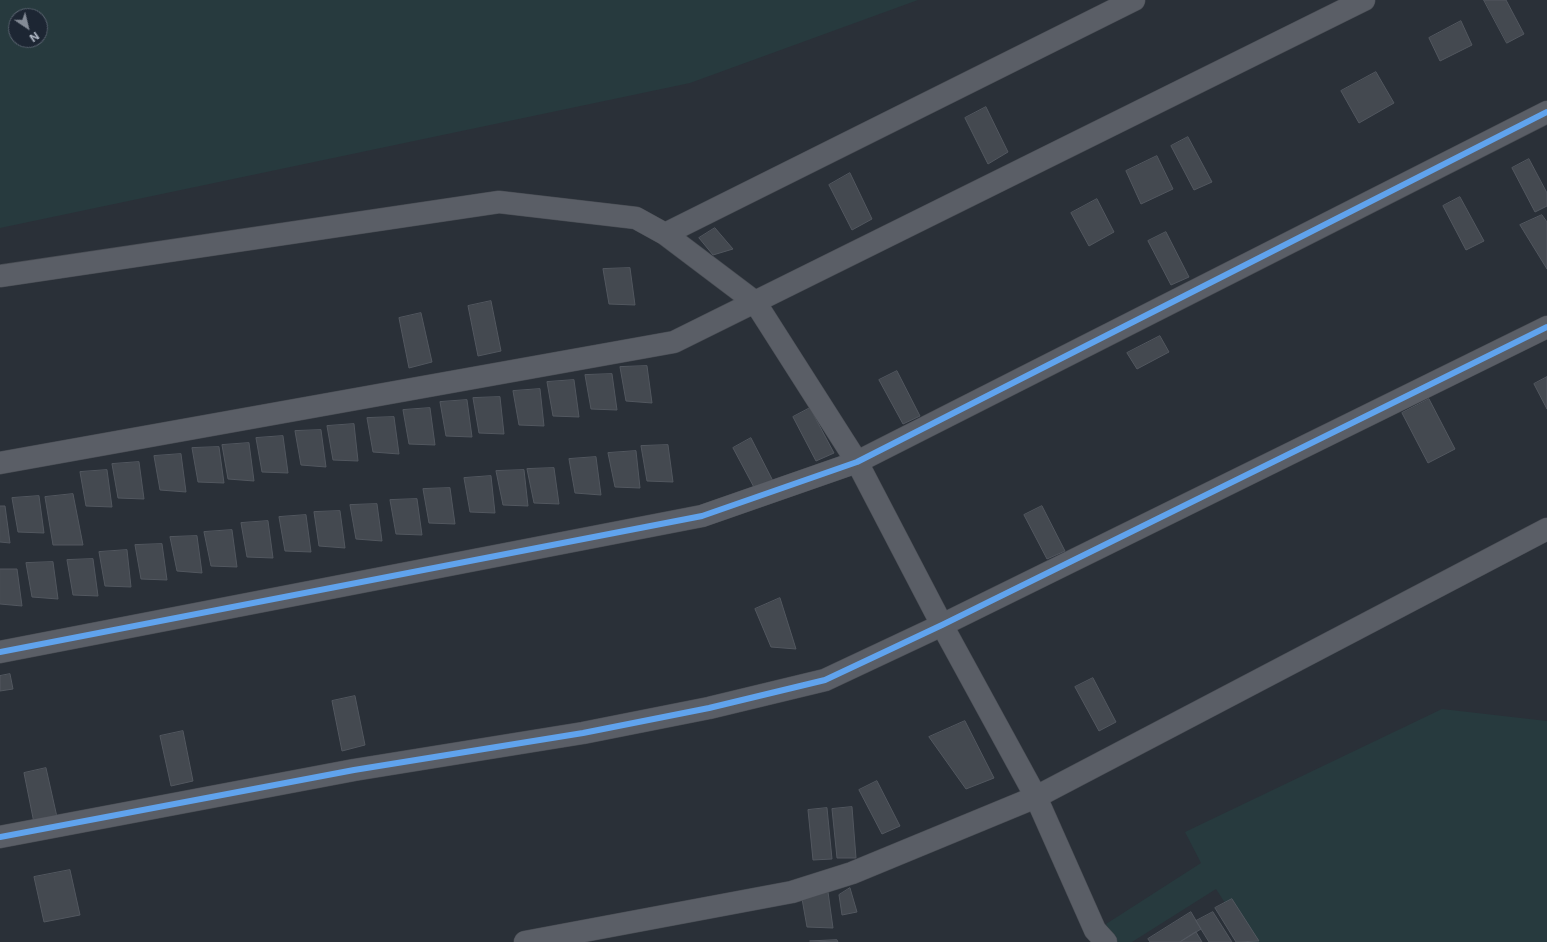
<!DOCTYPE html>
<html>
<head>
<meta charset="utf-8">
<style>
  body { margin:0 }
  #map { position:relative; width:1547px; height:942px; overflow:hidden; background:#2a3038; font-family:Inter,sans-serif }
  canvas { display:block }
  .north { position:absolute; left:8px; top:8px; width:40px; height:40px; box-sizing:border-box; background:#1d2633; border:1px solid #59626f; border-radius:50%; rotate:145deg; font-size:11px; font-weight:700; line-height:16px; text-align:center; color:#b4bcc9 }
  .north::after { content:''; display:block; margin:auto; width:14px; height:18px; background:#848b96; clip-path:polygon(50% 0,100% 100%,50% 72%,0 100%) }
</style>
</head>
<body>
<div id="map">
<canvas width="1547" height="942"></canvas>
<div class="north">N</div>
</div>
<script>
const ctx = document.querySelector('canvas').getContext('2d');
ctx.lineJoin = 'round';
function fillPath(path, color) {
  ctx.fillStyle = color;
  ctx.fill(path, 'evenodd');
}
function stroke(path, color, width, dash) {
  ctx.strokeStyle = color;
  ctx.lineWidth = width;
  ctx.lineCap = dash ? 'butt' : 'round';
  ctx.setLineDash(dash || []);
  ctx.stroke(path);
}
const green = new Path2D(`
  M0,0h918l-228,83 -690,145zM16,16h24v24h-24z
  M1442,709l105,12v221h-300l-2,-8 -29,-45 -84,53h-16l-10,-18 95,-61 -16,-31z`);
const building = new Path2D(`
  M1484,0h22l18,34 -17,9z
  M1461,21l11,24 -32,16 -11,-23z
  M1376,72l18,31 -35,20 -18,-32z
  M986,107l22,45 -20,12 -23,-46z
  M1188,137l24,45 -18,8 -23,-44z
  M1157,156l16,33 -32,15 -15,-33z
  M1529,159l18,34v13l-12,6 -23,-44z
  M850,173l22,46 -20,11 -23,-45z
  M1460,197l24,44 -18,9 -23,-44z
  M1097,199l17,33 -25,14 -18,-33z
  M1542,215l5,7v47l-27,-44z
  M715,228l18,21 -20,6 -14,-17z
  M1166,232l23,45 -18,8 -23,-44z
  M630,268l5,37 -26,-1 -6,-35z
  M491,301l10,50 -23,5 -10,-50z
  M421,313l11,49 -23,6 -10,-50z
  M1160,336l9,16 -32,17 -10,-16z
  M647,366l5,37 -26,-2 -6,-34z
  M897,371l23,45 -17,8 -24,-44z
  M612,374l5,36 -26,-1 -6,-34z
  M1547,377v32l-13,-25z
  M574,380l5,37 -26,-1 -6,-34z
  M540,389l4,37 -25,-1 -6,-34z
  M500,397l4,37 -25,-1 -6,-35z
  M1429,399l26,50 -27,14 -26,-50z
  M467,400l5,37 -26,-1 -6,-34z
  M430,408l5,37 -26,-1 -6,-34z
  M810,408l24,45 -18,8 -23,-44z
  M394,417l5,37 -26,-2 -6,-34z
  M354,424l4,37 -25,-1 -6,-34z
  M321,430l5,37 -25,-2 -6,-34z
  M283,436l5,37 -26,-1 -6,-34z
  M751,438l23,45 -18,8 -23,-43z
  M249,443l5,38 -26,-2 -6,-34z
  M668,445l5,37 -26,-1 -6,-35z
  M219,447l5,36 -26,-1 -6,-34z
  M636,451l4,37 -25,-1 -7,-34z
  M181,454l5,38 -26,-2 -6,-34z
  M596,457l5,38 -26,-2 -6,-34z
  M139,462l5,37 -26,-1 -6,-34z
  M554,468l5,36 -25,-1 -7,-34z
  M107,470l5,37 -26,-1 -6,-34z
  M524,470l4,36 -25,-1 -7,-34z
  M491,476l4,37 -25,-1 -6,-34z
  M450,488l5,36 -26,-1 -6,-34z
  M73,494l10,51h-30l-8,-48z
  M39,496l5,37 -26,-1 -6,-34z
  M417,499l5,36 -26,-1 -6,-34z
  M377,504l5,37 -26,-2 -6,-34z
  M0,506h5l5,37 -10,-1z
  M1042,506l23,45 -18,8 -23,-44z
  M340,511l5,37 -26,-2 -5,-34z
  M306,515l5,37 -26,-1 -6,-34z
  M268,521l5,37 -26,-1 -6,-34z
  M232,530l5,37 -26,-1 -7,-34z
  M197,536l5,37 -25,-2 -7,-34z
  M162,544l5,36 -26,-1 -6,-34z
  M127,550l4,37 -26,-1 -6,-34z
  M93,559l5,37 -25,-1 -6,-35z
  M53,562l5,37 -26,-2 -6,-34z
  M0,569h17l5,37 -22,-2z
  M780,598l16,51 -25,-2 -16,-38z
  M10,674l3,15 -13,2v-15z
  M1093,678l23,44 -17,9 -24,-44z
  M355,696l10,49 -23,6 -10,-50z
  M965,721l29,57 -28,11 -37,-52z
  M183,731l10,50 -22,5 -11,-50z
  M46,768l11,49 -23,6 -10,-50z
  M877,781l23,45 -18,8 -23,-44z
  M852,807l4,51h-19l-5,-49z
  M827,808l5,51 -19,1 -5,-50z
  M70,870l10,45 -36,7 -10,-45z
  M850,888l7,24 -15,3 -3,-20z
  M828,892l5,36 -26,-1 -6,-34z
  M1232,899l27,42 -23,1 -21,-34z
  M1191,912l10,17 -21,13h-30l-2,-3z
  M1213,912l19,30h-23l-13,-21z
  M1196,932l6,10h-22z
  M837,940l1,2 -28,-1z`);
const minor = new Path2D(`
  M665,234l469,-234
  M0,276l499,-74 137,16 29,16 90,68 102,160 85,163 94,172 59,133 11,12
  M0,463l674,-121 690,-342
  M0,652l702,-136 155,-54 690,-350
  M0,837l354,-67 229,-37 126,-25 116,-28 117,-55 605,-298
  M525,942l267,-50 60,-19 184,-76 511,-268`);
const cycleway = new Path2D(`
  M0,652l702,-136 155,-54 690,-350
  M0,837l354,-67 229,-37 126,-25 116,-28 117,-55 605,-298`);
fillPath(green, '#273a3e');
fillPath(building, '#444950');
stroke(building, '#52575f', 1);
stroke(minor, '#484c53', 23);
stroke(minor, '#5a5e66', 22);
stroke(cycleway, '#60a3ed', 6);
</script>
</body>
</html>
